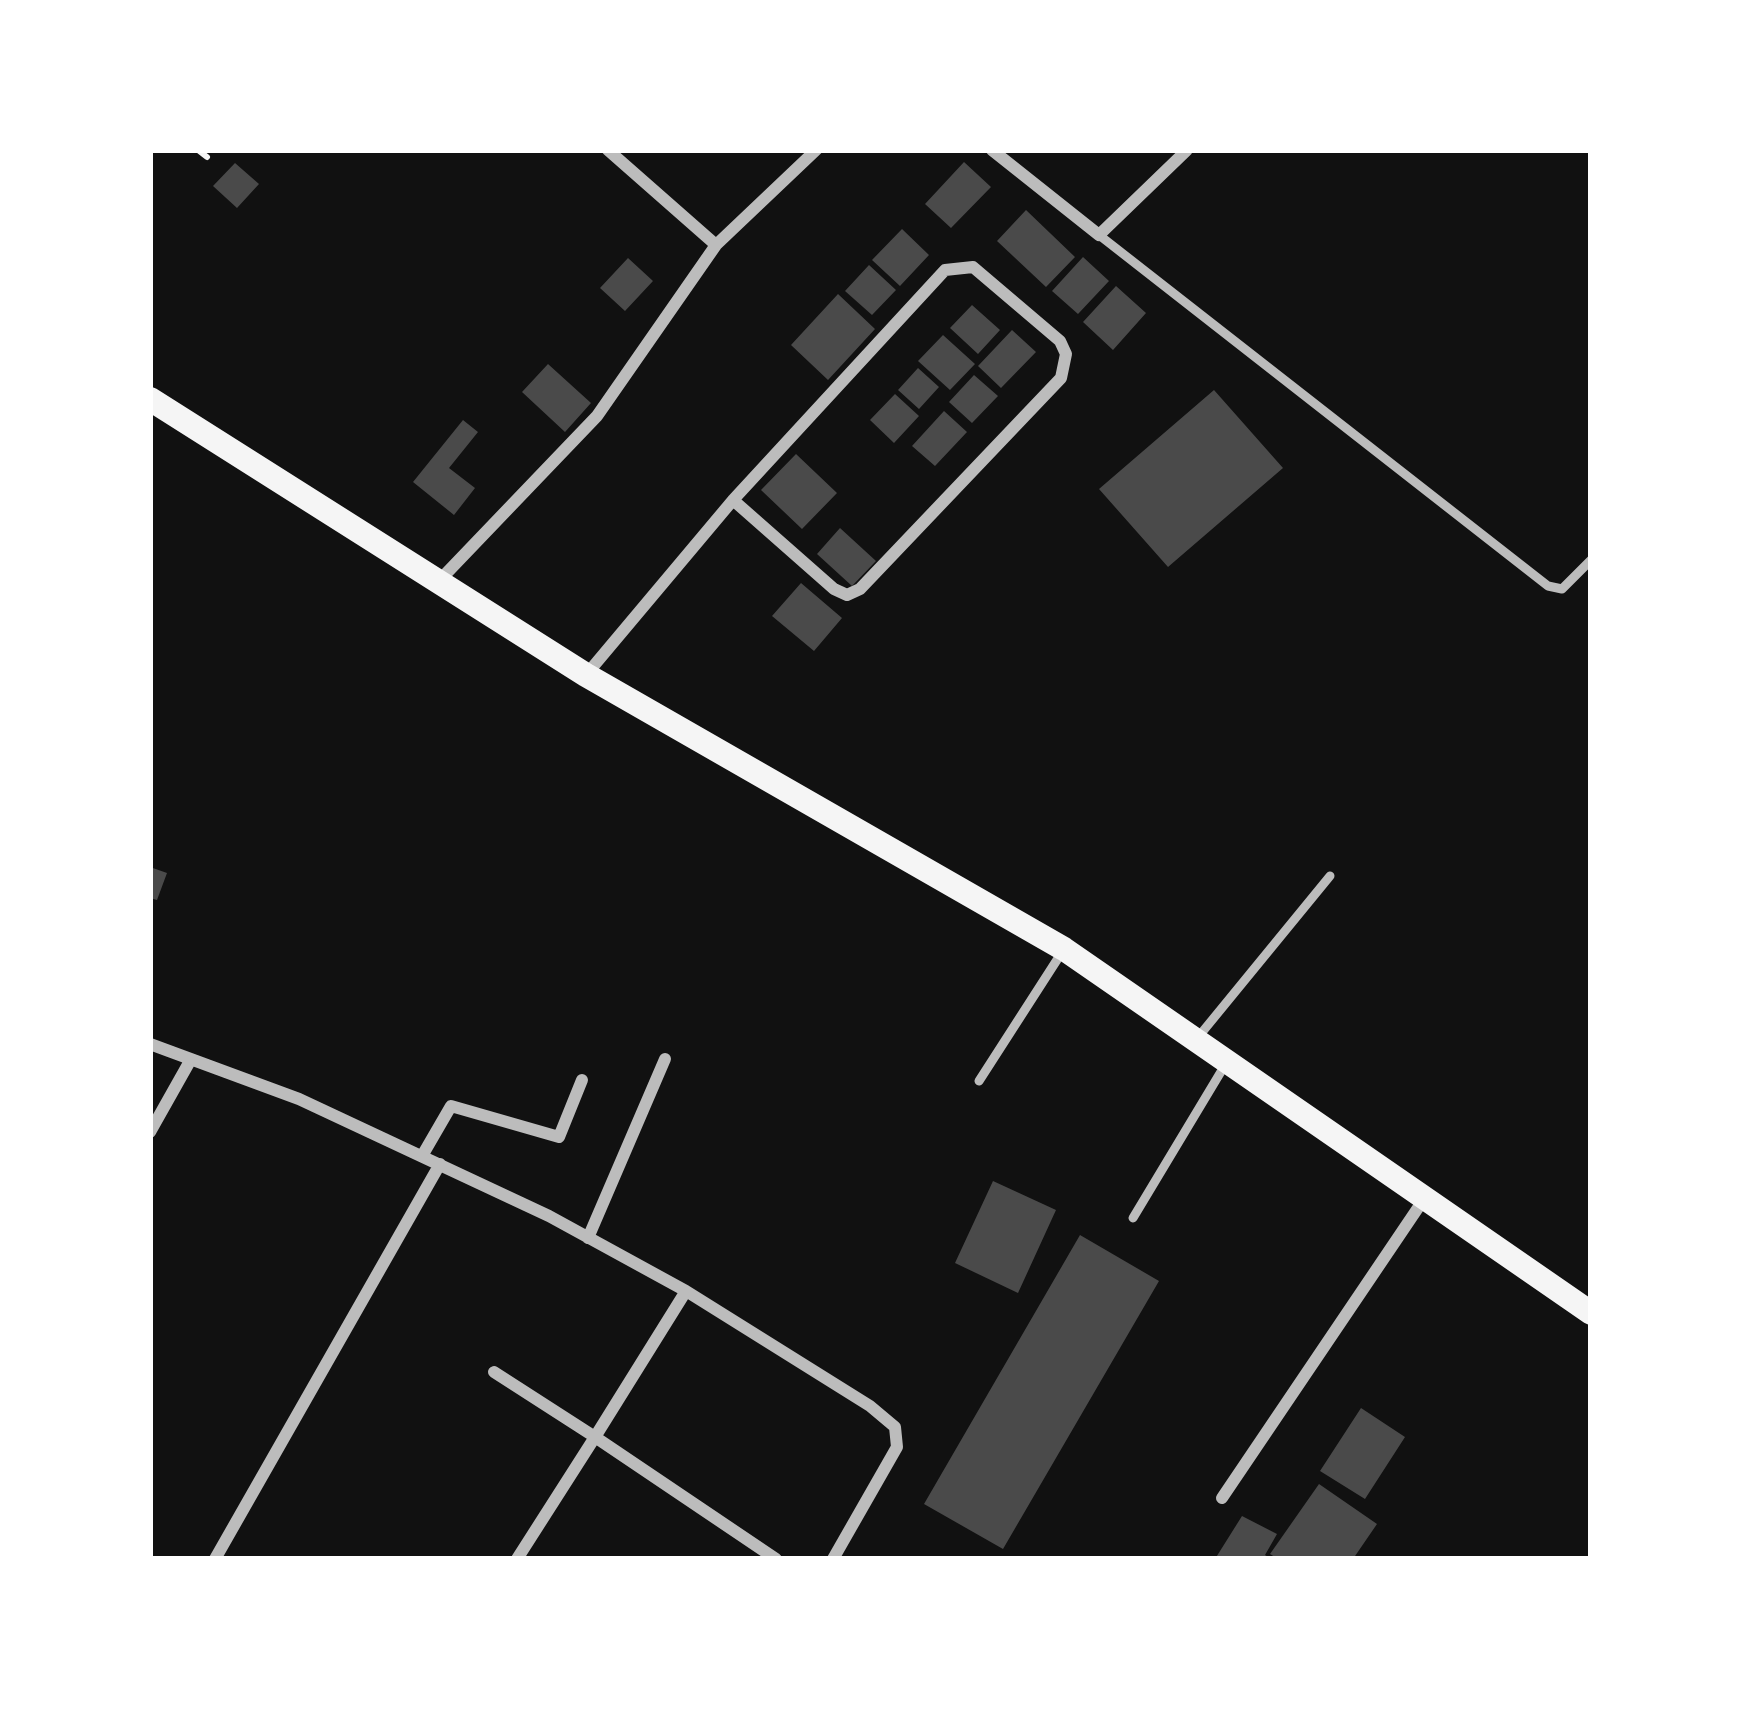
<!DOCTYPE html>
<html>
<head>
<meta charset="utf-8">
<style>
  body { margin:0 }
  #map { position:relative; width:1741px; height:1709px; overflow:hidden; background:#111; font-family:Rubik,sans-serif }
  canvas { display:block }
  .frame { position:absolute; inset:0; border:153px solid #fff; pointer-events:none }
</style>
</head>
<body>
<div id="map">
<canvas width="1741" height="1709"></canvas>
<div class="frame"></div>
</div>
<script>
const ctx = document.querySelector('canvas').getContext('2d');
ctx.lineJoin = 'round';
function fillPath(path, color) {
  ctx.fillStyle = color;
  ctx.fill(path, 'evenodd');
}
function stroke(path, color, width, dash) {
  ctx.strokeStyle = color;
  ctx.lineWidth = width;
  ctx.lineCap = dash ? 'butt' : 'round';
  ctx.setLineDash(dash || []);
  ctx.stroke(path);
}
const building = new Path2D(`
  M964,162l27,25 -40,41 -26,-24z
  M235,163l24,21 -22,24 -24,-22z
  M1026,210l49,47 -29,30 -49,-46z
  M902,229l27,26 -29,31 -28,-26z
  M1083,257l26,24 -31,33 -26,-23z
  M628,258l25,23 -28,30 -25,-23z
  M869,265l27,25 -24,25 -27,-24z
  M1116,286l30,27 -33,37 -30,-28z
  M838,294l37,35 -47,51 -37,-35z
  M972,305l28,25 -22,24 -28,-26z
  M1012,330l24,22 -35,36 -23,-22z
  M943,335l32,29 -25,26 -32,-29z
  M548,364l43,39 -26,29 -43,-40z
  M918,368l21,19 -20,22 -21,-19z
  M974,375l24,21 -26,27 -23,-21z
  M1214,390l69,78 -115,99 -69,-78z
  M895,394l24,22 -25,27 -24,-23z
  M944,411l23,21 -32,34 -23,-20z
  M463,420l15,12 -29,36 26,20 -21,27 -41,-33z
  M796,454l41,39 -35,36 -41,-39z
  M840,528l36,33 -24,25 -35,-32z
  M801,583l41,35 -28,33 -42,-35z
  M150,867l17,6 -10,27 -7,-2z
  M993,1181l63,29 -38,83 -63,-30z
  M1080,1235l79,46 -156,268 -79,-45z
  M1361,1408l44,29 -40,62 -45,-28z
  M1319,1484l58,40 -24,35h-75l-8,-5z
  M1242,1516l35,18 -12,21 6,4h-56z`);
const path = new Path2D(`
  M198,150l9,7`);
const service = new Path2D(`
  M1099,235l449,351 14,3 29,-29
  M1199,1036l131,-160
  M979,1081l85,-132
  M1133,1218l92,-153`);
const minor = new Path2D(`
  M608,150l108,95
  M992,150l107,85 88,-85
  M438,582l159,-166 119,-171 100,-95
  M586,675l147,-175 212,-230 28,-3 87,74 6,13 -5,24 -201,211 -13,6 -13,-6 -101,-89
  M150,1044l149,55 250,117 137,75 184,115 25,21 2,20 -64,112
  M150,1132l40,-71
  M422,1156l29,-50 108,31 23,-57
  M588,1238l77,-179
  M494,1372l101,65 91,-146
  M1222,1498l202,-299
  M215,1559l225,-395
  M517,1559l78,-122 181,122`);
const secondary = new Path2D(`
  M150,399l436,276 478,274 527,364`);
fillPath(building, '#4a4a4a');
stroke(path, '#f5f5f5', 6);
stroke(service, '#bcbcbc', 9);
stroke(minor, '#bcbcbc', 12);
stroke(secondary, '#f5f5f5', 24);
</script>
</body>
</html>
